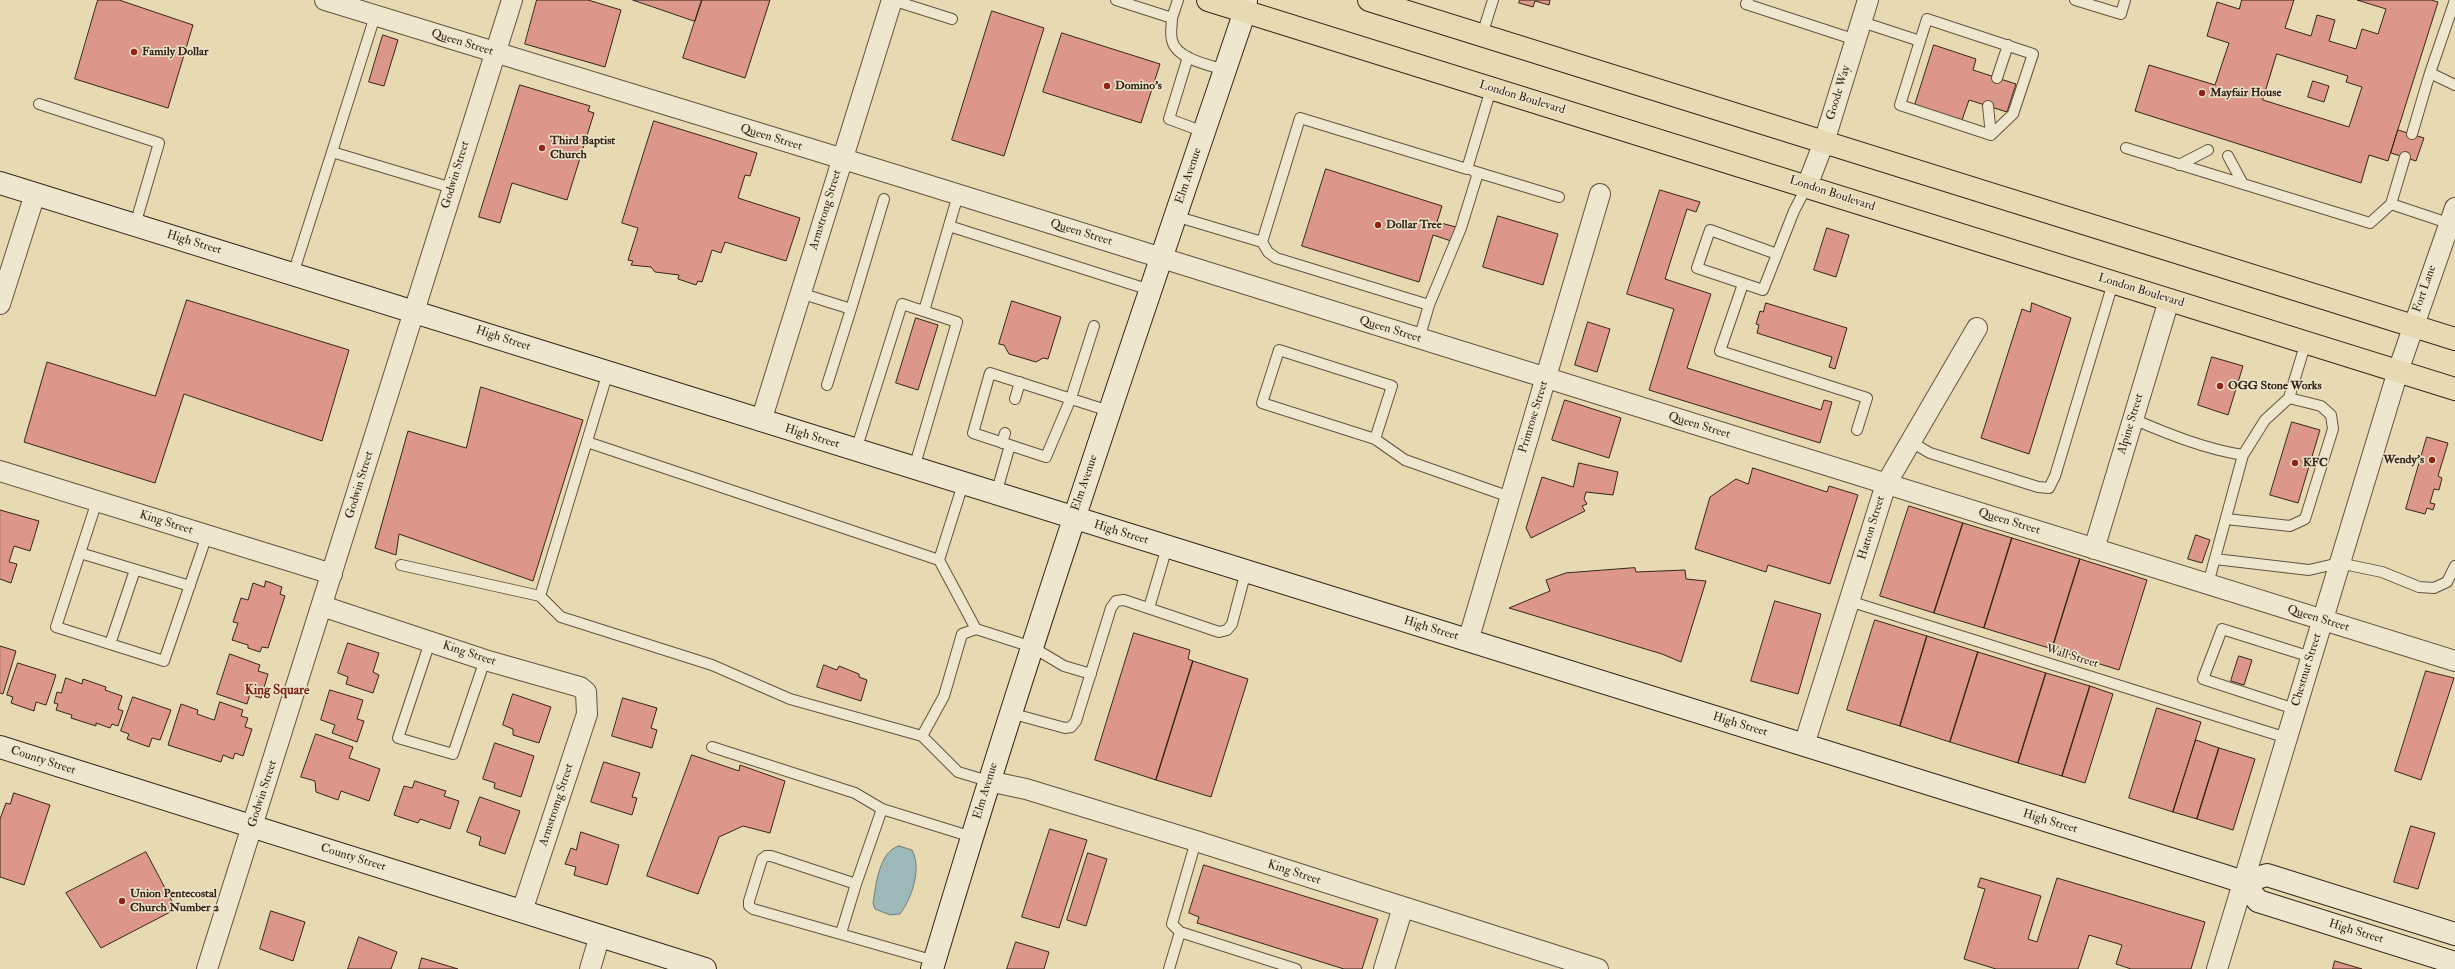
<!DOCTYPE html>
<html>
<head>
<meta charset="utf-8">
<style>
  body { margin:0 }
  canvas { display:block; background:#e7dab2 }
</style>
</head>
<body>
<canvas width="2455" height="969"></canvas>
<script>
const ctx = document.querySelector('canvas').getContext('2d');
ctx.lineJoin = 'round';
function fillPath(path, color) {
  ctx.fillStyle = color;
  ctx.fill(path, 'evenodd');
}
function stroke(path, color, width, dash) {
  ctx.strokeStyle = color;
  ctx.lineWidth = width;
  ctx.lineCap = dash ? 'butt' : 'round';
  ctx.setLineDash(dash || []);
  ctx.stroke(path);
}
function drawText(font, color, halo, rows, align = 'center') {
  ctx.font = font + ' "IM FELL Double Pica",serif';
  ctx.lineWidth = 3;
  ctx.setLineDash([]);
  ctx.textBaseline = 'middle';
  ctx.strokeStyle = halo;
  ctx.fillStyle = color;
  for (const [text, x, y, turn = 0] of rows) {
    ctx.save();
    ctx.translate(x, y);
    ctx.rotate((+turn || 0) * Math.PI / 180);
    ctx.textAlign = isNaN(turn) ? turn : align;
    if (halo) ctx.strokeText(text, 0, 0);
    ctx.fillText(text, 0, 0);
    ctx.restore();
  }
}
const water = new Path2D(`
  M899,846l13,4c10,18 0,48 -12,64l-10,1 -15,-6 -2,-6c3,-18 6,-52 26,-57z`);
const building = new Path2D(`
  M98,0h21l74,25 -25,83 -93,-29z
  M537,0h51l33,10 -16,57 -80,-23z
  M633,0h69l-7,21z
  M702,0h68l-25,78 -62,-20z
  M1520,0h30l-1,5 -14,-4 -2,6 -14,-4z
  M2242,0h52l-9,28 26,8 6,-21 18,5 -6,21 27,8 6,-20 16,5 8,-25 -29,-9h74l7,2 -50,159 -19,-6 -8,28 -226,-72 14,-46 66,20 14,-42 -22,-7 10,-34 22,7zM2277,54l71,22 -2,6 16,5 -13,40 -86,-27z
  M992,11l52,17 -40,128 -52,-16z
  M1062,33l98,31 -19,59 -98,-31z
  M383,35l15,5 -14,46 -15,-4z
  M1934,45l42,14 -3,11 43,14 -9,28 -38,-12 -7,20 -47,-15z
  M2313,81l16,5 -5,16 -16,-5z
  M520,85l70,21 -2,5 6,2 -27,87 -55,-17 -12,40 -21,-6z
  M654,121l103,32 -7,23 -5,-1 -7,23 62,20 -14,43 -61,-19 -4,11 -9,-3 -10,32 -4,-1 -2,4 -18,-6 1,-4 -24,-3 -4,-5 -20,-2 2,-4 -5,-1 10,-32 -16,-5z
  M2398,130l26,8 -8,23 -25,-8z
  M1326,169l116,37 -5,16 19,5 -5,14 -18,-6 -14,47 -117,-36z
  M1660,190l40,12 -4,10 -9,-3 -22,70 46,15 -24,74 134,42 3,-10 8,2 -12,41 -171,-53 25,-81 -47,-15z
  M1498,216l60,18 -15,51 -60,-18z
  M1827,228l22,7 -13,42 -22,-7z
  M187,300l162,50 -27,91 -138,-47 -29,89 -131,-41 23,-80 108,34z
  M1012,301l49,16 -13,42 -5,-1 -7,4 -27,-8 -5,-9 -5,-1z
  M1766,303l81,25 -12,41 -6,-2 3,-10 -75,-24 2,-8 -3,-1 4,-13 3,1z
  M2032,303l39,15 -42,136 -48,-16 41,-129 8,3z
  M916,318l22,7 -20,65 -22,-7z
  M1588,322l22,7 -13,43 -22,-7z
  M2212,357l31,9 -15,49 -30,-10z
  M481,387l102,33 -50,161 -134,-47 -3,21 -21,-7 33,-117 58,17z
  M1565,400l56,18 -12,40 -57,-18z
  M2292,422l28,8 -22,73 -28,-8z
  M2427,437l21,6 -10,33 4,2 -3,12 -5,-1 -4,14 5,1 -2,6 -6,-2 -2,6 -19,-5z
  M1579,463l39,9 -5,23 -27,-3 -2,7 3,5 -5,2 3,5 -54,27 -5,-10 16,-51 31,10z
  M1753,468l74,24 2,-6 29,9 -28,89 -62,-19 -2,7 -71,-23 15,-52 26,-18 12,5z
  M1909,506l54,17 -29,90 -54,-17z
  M0,510l39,11 -9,30 -16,-5 -5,16 8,2 -6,19 -11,-4z
  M1963,523l49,15 -28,90 -50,-15z
  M2196,535l14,5 -8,23 -14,-4z
  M2012,538l68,21 -28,90 -68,-21z
  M2080,559l67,21 -28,90 -67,-21z
  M1635,568l1,4 49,-2 1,9 20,2 -25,81 -19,-8 -153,-46 41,-17 -4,-11 20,-7z
  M266,581l16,6 -2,7 5,2 -17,52 -6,-1 -2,5 -12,-4v-3l-16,-5 6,-17 -5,-1 8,-24 7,2 5,-17 11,4z
  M1775,601l46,13 -23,80 -47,-13z
  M1875,620l52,16 -27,90 -53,-16z
  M1134,633l56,17 -2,9 5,2 -37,119 -61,-20z
  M1927,636l51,16 -28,90 -50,-16z
  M348,643l31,10 -6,19 6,3 -6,18 -27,-9 2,-7 -10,-4z
  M0,646l16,5 -13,43 -3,-1z
  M1978,652l68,21 -28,90 -68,-21z
  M230,654l30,11 -2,6 10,3 -7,24 -11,-4 -3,10 -30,-10z
  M2239,656l13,4 -8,25 -13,-4z
  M1193,661l55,18 -37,118 -55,-17z
  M18,663l38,12 -10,30 -10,-3 -2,9 -23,-8 2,-6 -6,-2z
  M824,665l13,5 2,-4 20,8v3l8,3 -6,21 -44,-14z
  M2426,671l28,7 -33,102 -26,-9z
  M2046,673l44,13 -28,90 -44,-13z
  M66,678l16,6 1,-5 23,8 -1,3 17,6 -4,13 5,2 -5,15 -6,-2 -2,4 -14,-5v3l-25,-8 1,-3 -16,-5 2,-6 -4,-1 3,-11 4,1z
  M2090,686l23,8 -28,89 -23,-7z
  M330,690l33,10 -6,19 7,2 -7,21 -25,-9 3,-8 -14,-5z
  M513,694l38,13 -12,36 -26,-8v-6l-10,-4z
  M133,697l38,13 -11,30 -8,-2 -3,9 -22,-8 2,-5 -8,-3z
  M623,698l34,10 -6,20 6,2 -5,18 -40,-12z
  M220,702l23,8 -2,6 7,2 -3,9 7,2 -9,27 -8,-3 -2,6 -10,-4 -2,7 -53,-17 13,-41 17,6 -1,4 17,6z
  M2157,708l44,14 -28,90 -44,-14z
  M316,734l37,13 -4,11 31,11 -11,32 -28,-10 -3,9 -22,-8 -1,-11 -14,-4z
  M2196,740l23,8 -22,71 -24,-7z
  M495,743l39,13 -13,41 -27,-9 1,-5 -12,-4z
  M2219,748l36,11 -22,71 -36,-11z
  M692,755l47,16 1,-6 45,16 -15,52 -27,-7 -24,11 -21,57 -51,-18z
  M604,762l36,11 -8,24 5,1 -5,17 -41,-13z
  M415,781l31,10 -2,5 15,5 -9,28 -30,-10 -2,4 -24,-8 10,-29 8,2z
  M14,793l36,12 -26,80 -24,-8v-58l6,-16 4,1z
  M480,797l40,14 -15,43 -26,-9 2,-8 -14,-5z
  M2411,826l24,7 -17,56 -24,-7z
  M1050,829l37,11 -28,88 -37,-11z
  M581,832l38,13 -12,40 -33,-10 2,-8 -11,-3 6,-16 5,2z
  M146,852l30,57 -75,39 -35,-55z
  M1088,853l19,6 -21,67 -19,-6z
  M1204,865l174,54 -16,50h-18l-147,-46 2,-6 -10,-4z
  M1981,878l60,18 -13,43 9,3 20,-64 148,44 -14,47h-60l-15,-5 6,-19 -33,-10 -11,34h-82l-32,-10 21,-70 -7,-2z
  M271,911l34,11 -12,39 -33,-12z
  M359,937l38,15 -6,17h-43z
  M1016,942l33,10 -5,17h-37z
  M422,958l36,11h-39z
  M2335,961l27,8h-29z`);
const lane = new Path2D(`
  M892,0l60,19
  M1116,0l56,18 6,-18
  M1748,0l-2,4 110,36
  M2075,0l46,14 4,-14
  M1172,18c0,7 -2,15 0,22 4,19 37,25 53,30
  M1862,22l58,19 -20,64 91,30
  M1482,35l11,-35
  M1920,41l7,-22 106,35 -20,60 -22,21
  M1188,57l-19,62 35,13
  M2430,73l25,-73
  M1997,78l11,-33
  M39,104l120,39 -24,82
  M1988,106l3,29
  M2412,134l18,-61 25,12
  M2126,148l244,75 21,-19
  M332,152l43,-136
  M2228,156l15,28
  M2405,157l-14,47 57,19
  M2179,165l29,-15
  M1473,171l86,26
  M1175,216l87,26 38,-124 167,51 24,-80
  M949,226l201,64
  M1262,242l6,10 8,6 153,47
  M1777,254l-67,-24 -13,38 66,22 31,-79 13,-25
  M293,274l39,-122 120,36
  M1743,284l-23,67 147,47 -10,32
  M800,293l51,16 -24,76
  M851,309l33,-110
  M924,311l34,-116
  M1094,326l-23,72 -25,59 -73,-24 17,-60 119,38
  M1419,339l10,-34 32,-77 17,-55
  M608,372l-68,224 21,21 151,48 78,34 132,37 36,36 30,9
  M1015,399l5,-17
  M2133,419c35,15 72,30 110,36l22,-35 24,-22 17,-56
  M1375,439l17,-53 -113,-36 -17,53 113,36 30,21 105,37
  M587,442l352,118
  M1911,442l19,11 108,34 11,1 6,-12 58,-193
  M1002,443l3,-10
  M856,450l46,-146 55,18 -43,146
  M963,484l-24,76 37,69 56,18 32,19 27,8
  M996,494l14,-49
  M97,501l-41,126 108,34 43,-126
  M2226,519l64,7 15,-7 28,-90 -2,-14 -10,-9 -32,-8
  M80,553l110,33
  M2215,559l94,11 30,-7 43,9 37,15 15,1 13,-6 8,-16
  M401,565l139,31
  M2208,584l35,-129
  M1849,601l438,137
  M1149,608l18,-61
  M430,642l-32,96 55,16 32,-94
  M110,644l25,-74
  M2295,709l-92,-30 19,-50 89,28
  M1010,713l55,15 6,-1 5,-6 35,-113 5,-7 8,-1 95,32 8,-2 5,-6 14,-53
  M922,736l22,-40 18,-62 14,-5
  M712,747l143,46 27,16
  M1196,841l-24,83 8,8 116,37
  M841,933l15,-49
  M935,961l-182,-52 -4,-3v-5l13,-42 4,-3h5l85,28 26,-75 90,28
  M1169,969l11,-37`);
const street = new Path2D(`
  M325,0l577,177 1553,484
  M1807,186l17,-44 44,-142
  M0,304l35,-110
  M761,421l131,-421
  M0,471l332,103
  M2094,549l75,-249
  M322,606l163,54 95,27 6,5 1,22 -65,197
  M1468,641l132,-447
  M1804,745l82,-261 91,-156
  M988,781l38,8 170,52 402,128
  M207,969l305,-969
  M590,969l10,-34
  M1384,969l19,-62
  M2217,969l181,-598 57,-163`);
const secondary = new Path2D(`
  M0,183l2225,693 18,6 15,19 197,62
  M0,747l705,222
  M2243,882l24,-7 188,59
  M932,969c96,-322 205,-640 313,-958l1,-11`);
const primary = new Path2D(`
  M1208,0l1247,389
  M1369,0l1086,339`);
const markers = [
  [134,52,4,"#8f2418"],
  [1107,86,4,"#8f2418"],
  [2202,93,4,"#8f2418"],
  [542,148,4,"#8f2418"],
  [1378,225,4,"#8f2418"],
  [2220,386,4,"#8f2418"],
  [2432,460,4,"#8f2418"],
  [2295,463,4,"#8f2418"],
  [122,901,4,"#8f2418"]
];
const streetNames = [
  ["Queen Street",462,43,17],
  ["Goode Way",1839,93,-73],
  ["London Boulevard",1522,98,17],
  ["Queen Street",771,138,17],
  ["Godwin Street",456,175,-73],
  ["Elm Avenue",1189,176,-71],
  ["London Boulevard",1832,194,18],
  ["Armstrong Street",826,210,-73],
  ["Queen Street",1081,233,17],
  ["High Street",194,243,17],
  ["Fort Lane",2425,289,-71],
  ["London Boulevard",2141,291,17],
  ["Queen Street",1390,330,17],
  ["High Street",503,339,18],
  ["Primrose Street",1534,417,-73],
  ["Alpine Street",2131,424,-73],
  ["Queen Street",1699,426,17],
  ["High Street",812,437,17],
  ["Elm Avenue",1085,483,-71],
  ["Godwin Street",360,485,-73],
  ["Queen Street",2009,522,17],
  ["King Street",166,523,17],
  ["Hatton Street",1872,528,-73],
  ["High Street",1121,533,17],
  ["Queen Street",2318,619,17],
  ["High Street",1431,629,17],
  ["King Street",469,654,18],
  ["Wall Street",2072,657,17],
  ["Chestnut Street",2307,670,-73],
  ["High Street",1740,725,17],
  ["County Street",43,761,18],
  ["Elm Avenue",986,791,-73],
  ["Godwin Street",263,794,-72],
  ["Armstromg Street",557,805,-72],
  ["High Street",2050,822,17],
  ["County Street",353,858,17],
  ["King Street",1294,873,18],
  ["High Street",2356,932,17]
];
const poiNames = [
  ["Family Dollar",142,52],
  ["Domino's",1115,86],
  ["Mayfair House",2210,93],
  ["Third Baptist",550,141],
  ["Church",550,155],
  ["Dollar Tree",1386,225],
  ["OGG Stone Works",2228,386],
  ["Wendy's",2424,460,"right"],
  ["KFC",2303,463],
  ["Union Pentecostal",130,894],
  ["Church Number 2",130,908]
];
const neighbourhoodNames = [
  ["King Square",277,691]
];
fillPath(water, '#9cb8b8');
stroke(water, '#737d78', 1);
fillPath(building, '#dc978a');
stroke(building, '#352519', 1);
stroke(lane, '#62523f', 12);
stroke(street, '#62523f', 22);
stroke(secondary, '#352519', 24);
stroke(primary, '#352519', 24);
stroke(lane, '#efe7cd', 10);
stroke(street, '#efe7cd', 20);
stroke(secondary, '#efe7cd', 22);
stroke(primary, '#e7dab2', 22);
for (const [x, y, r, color] of markers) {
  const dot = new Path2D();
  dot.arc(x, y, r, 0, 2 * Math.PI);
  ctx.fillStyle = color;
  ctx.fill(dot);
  stroke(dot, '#efe7cd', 1.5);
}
drawText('12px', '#352519', '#efe7cd', streetNames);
drawText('bold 12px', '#352519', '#efe7cd', poiNames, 'left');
drawText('bold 13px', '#7a1f14', '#efe7cd', neighbourhoodNames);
</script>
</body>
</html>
